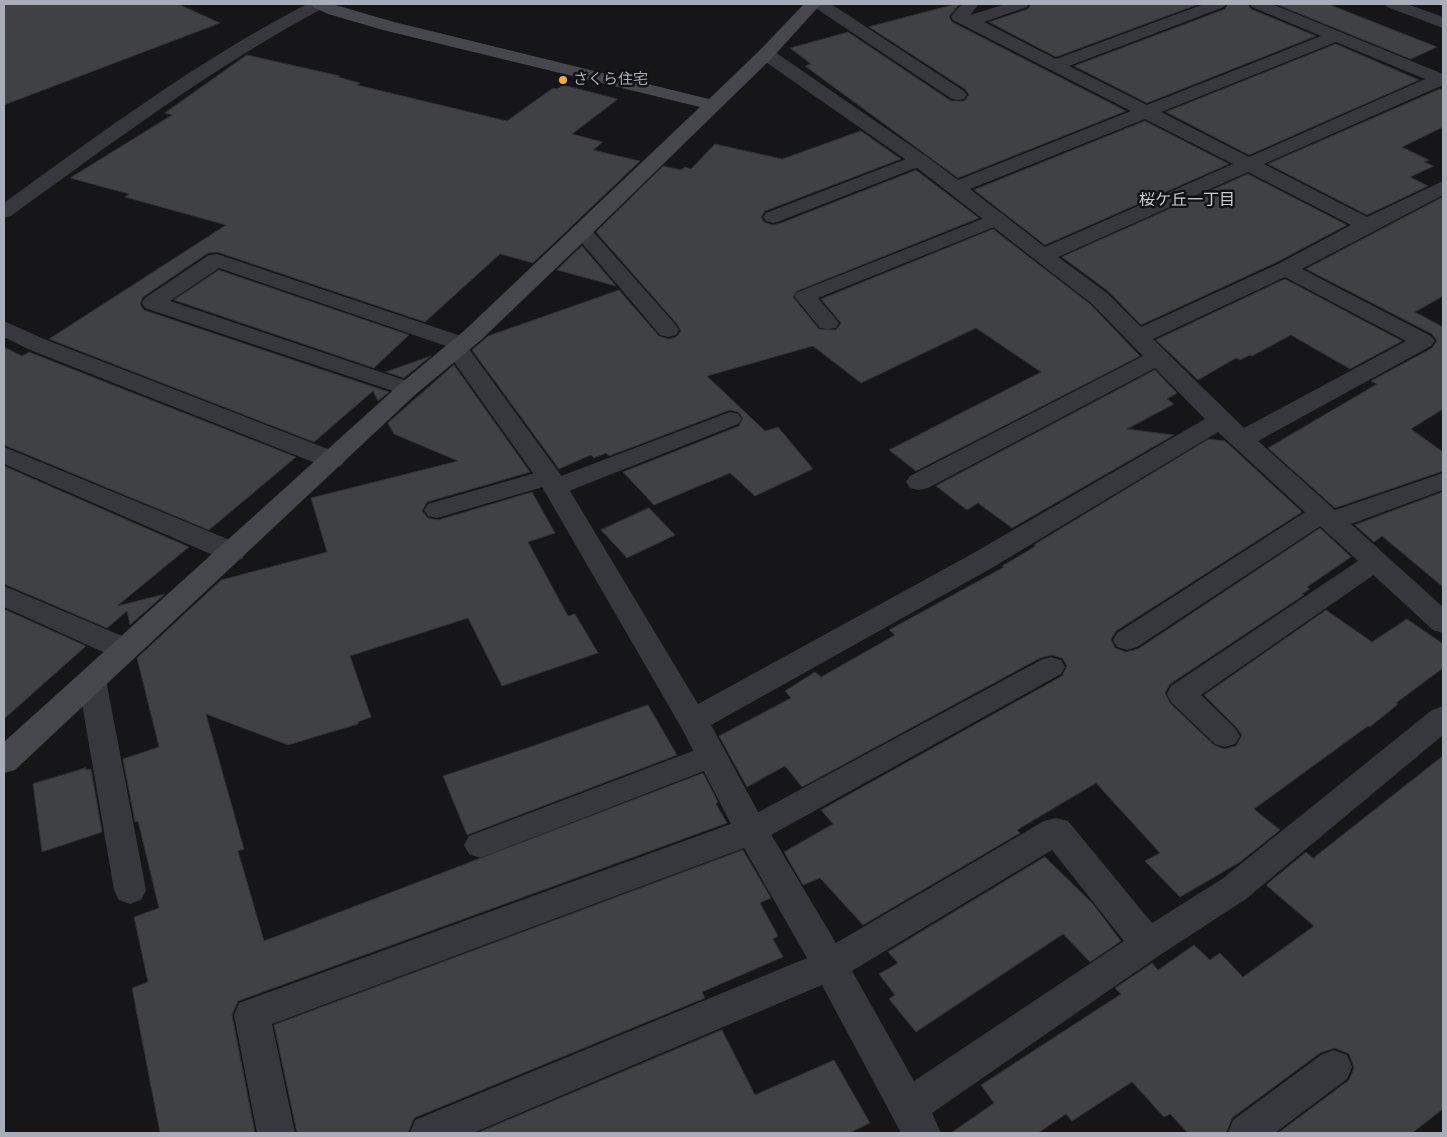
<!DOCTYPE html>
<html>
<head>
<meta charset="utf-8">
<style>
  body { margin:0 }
  #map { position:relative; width:1447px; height:1137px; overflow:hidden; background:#161618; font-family:Roboto,sans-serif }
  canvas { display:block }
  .frame { position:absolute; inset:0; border:5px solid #a8adb8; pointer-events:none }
</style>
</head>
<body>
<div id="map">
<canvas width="1447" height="1137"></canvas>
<div class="frame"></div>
</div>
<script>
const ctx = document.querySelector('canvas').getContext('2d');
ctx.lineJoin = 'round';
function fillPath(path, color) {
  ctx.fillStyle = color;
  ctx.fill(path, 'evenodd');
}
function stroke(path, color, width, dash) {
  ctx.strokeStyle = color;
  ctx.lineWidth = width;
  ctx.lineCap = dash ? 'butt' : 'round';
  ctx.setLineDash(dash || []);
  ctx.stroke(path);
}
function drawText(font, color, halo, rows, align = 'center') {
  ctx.font = font + ' Roboto,"Noto Sans JP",sans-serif';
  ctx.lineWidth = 5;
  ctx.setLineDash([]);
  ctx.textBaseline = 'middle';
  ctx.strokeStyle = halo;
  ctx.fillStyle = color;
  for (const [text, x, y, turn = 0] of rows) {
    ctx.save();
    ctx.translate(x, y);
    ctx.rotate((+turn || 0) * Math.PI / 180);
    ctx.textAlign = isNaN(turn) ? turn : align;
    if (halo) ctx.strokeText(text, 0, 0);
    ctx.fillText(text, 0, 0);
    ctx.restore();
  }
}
const building = new Path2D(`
  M4,4h174l42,19 -216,82z
  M956,4h4l-11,12 3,6 174,89 -168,67 -153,-112 6,-2 -21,-16 58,-16 103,69h13l5,-6 -4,-6 -96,-62z
  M1031,4h168l-143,53 -67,-35 39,-13z
  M1228,4h20l3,5 65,27 -169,67 -73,-37 151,-57z
  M1276,4h52l109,43 -26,12z
  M1336,44l83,36 -170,75 -83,-43z
  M247,55l93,21 -2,1 22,6 -3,2 150,36 46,-33 4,1 6,-4 55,14 -46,35 31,8 -10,8 47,11 -107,102 -33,-9 -75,68 -208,-70 -9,1 -65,44 -3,7 4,6 245,82 -11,9 -5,-10 -59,51 -265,-103 177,-114 -101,-28 4,-3 -59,-16 102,-63 -7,-2z
  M1440,89l3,1v37l-41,20 27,13 -5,2 10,4 -24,11 18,9 -61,29 -99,-51z
  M1145,121l84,43 -184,81 -71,-55z
  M861,131l40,28 -136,52 -4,6 3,5 8,3 9,-2 135,-53 63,48 -182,73 -4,6 26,32 17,1 5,-7 -20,-24 172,-70 97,75 50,52 -224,115 -27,-21 152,-78 -65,-44 -115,55 -48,-37 -106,30 58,55 13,-4 35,42 -58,27 -25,-23 -76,32 -31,-33 116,-46 4,-8 -5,-6 -8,-2 -121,46 -3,-3 -12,5 -3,-3 -32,14 -87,-119 16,-14 131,-46 40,46 9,3 8,-2 5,-6 -4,-7 -81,-92 67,-66 18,4 4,-3 6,2 24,-25 67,15z
  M1248,174l99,51 -70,37 -136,63 -33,-34 -46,-34z
  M1443,197v99l-28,16 28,15v82l-32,20 32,23v19l-108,37 -67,-60 109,-64 -6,-3 61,-33 5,-7 -5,-7 -126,-65z
  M582,246l34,40 -59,-16z
  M219,270l190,65 -35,33 -200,-68z
  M1285,279l117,62 -52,28 -59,-34 -39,21 -2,-1 -10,5 -4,-2 -38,22 -42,-40z
  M4,347l18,9 7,-4 267,105 -87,73 -205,-85z
  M431,356l-27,22 -18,-6z
  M454,365l76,107 -103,30 -5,9 6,7 10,2 94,-28 23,41 -27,9 40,74 7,-2 23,39 -96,33 -34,-68 -118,38 21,61 -13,5v2l-70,21 -82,-31 38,135 -6,2 26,90 439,-168 15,29 -2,2 11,19 -489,178 -6,14 23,118h-95l-28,-145 16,-6 -14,-65 25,-9 -21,-87 -3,1 -12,-63 36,-12 -22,-89 84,-78 106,-28 -16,-54 147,-37 -64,-27 -6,-11z
  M1155,370l22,23 -10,6 7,5 -47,25 47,6 -162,93 -34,-25 -11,7 -31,-24z
  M1209,439l16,2 77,71 -186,119 -5,8 4,9 11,4 12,-3 182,-121 31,29 -44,30 3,2 -8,5 2,1 -134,89 -5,9 5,10 44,42 10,4 12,-3 6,-11 -6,-8 -32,-32 122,-85 46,32 35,-23 36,25v24l-47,35 2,1 -28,23 -2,-1 -114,83 26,21 -40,32 -60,35 -35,-36 15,-8 -64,-70 -79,47 3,3 -157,92 -43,-47 -17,7 -19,-33 49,-28 -12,-14 241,-134 5,-10 -5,-8 -10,-3 -12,3 -238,129 -17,-21 -38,21 -28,-51 72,-38 -6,-7 30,-19 6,5 74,-42 -6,-5 115,-63 -2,-1 34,-20 -2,-1z
  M4,466l185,81 -72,59 48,-12 -35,31 -3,-14 -20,17 -103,-44z
  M1443,492v95l-61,-51 -8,6 -19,-17z
  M649,508l26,27 -48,23 -26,-28z
  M4,609l82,37 -82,73z
  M648,705l29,50 -210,80 -24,-59 93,-31z
  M1443,756v353l-31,24h-134l71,-53 5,-12 -5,-14 -14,-6 -15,5 -88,65 -6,15h-38l-18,-19 -6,3 -32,-35 -60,39 -6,-7 -28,19h-87l43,-30 -13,-18 140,-91 -6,-6 37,-25 6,7 36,-25 16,15 10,-7 23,24 71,-51 -48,-41 40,-33 7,6z
  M86,768v2l5,-1 11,63 -60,20 -9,-68z
  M743,850l28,48 -11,5 18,33 -5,3 10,18 -81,35 3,6 -291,120 -6,15h-111l-23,-108z
  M1045,857l48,47 28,37 -31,21 -27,-28 -147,98 -27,-33 6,-4 -16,-21 19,-11 -10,-11z
  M722,1030l33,65 79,-35 36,63 -21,10h-372z`);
const lane = new Path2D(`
  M919,154l7,2 2,4 -2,4 -146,57 -7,2 -7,-2 -3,-4 3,-4z
  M997,213l7,2 3,4 -3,4 -186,75 21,25 -3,5 -8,1 -8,-1 -26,-32 4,-4z
  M582,225l7,2 87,98 3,5 -3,5 -8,2 -8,-2 -85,-100 -3,-4 3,-4z
  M730,412l8,2 4,5 -4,5 -174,69 -9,2 -9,-2 -3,-6 -106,31 -9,-2 -4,-6 4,-6 121,-35 9,2 3,5z
  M1322,505l9,2 4,6 -4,6 -194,128 -10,3 -10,-3 -4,-7 4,-7 196,-126z
  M1376,552l9,3 4,6 -4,6 -184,128 34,33 5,8 -5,8 -10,3 -10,-3 -44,-42 -4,-8 4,-8 196,-131z
  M1051,657l10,3 4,7 -4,7 -299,166 -11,4 -11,-4 -5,-9 5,-9 301,-162z
  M92,669l10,3 4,8 40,210 -5,10 -11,4 -11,-4 -5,-10 -36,-210 4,-8z
  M711,744l11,4 4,8 -4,8 -242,94 -11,-4 -5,-9 5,-9z
  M1334,1050l13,5 5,12 -5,12 -72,54h-47l5,-13 88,-65z`);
const street = new Path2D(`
  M307,4h20l-2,3c-112,60 -212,135 -314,209l-7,2v-15c98,-71 195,-143 303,-199z
  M812,4h19l133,87 3,4 -3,4 -6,1 -6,-1 -138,-92z
  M962,4h17l-9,11 36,-11h23l-2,3 -43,15 72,37 148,-55h22l-2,3 -155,59 78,39 174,-69 -69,-29 -2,-3h22l171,70v11l-179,79 103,53 76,-36v14l-141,74 129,67 4,5 -4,5 -173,95 77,69 108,-37v17l-92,34 92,83v26l-10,-3 -215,-198 -228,137 -279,156 52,96 73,122 208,-122 12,-3 12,3 84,102 70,-44 210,-169 11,-4v29l-197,164 -86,56 -228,158 9,20h-40l-79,-148 -349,148h-63l5,-13 392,-162 -63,-110 -472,176 23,109h-38l-23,-118 5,-12 492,-179 -50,-97 -143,-247 -94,-132 2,-2 -227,-78 -49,33 246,83 4,5 -4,5 -8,2 -263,-88 -3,-5 3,-5 64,-43 8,-1 253,85 4,5 -5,5 89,122 140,233 272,-149 235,-136 -50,-51 -227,120 -9,2 -9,-2 -4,-6 4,-6 233,-120 -52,-53 -179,-139 -152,-106 -3,-4 3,-4 6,-1 6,1 154,106 32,24 173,-69 -178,-91 -2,-4zM1336,42l89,37 -176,78 -88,-45zM1145,119l88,45 -188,83 -75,-58zM1248,172l103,53 -73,39 -137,63 -34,-34 -49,-36zM1285,277l121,64 -162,87 -91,-89zM1052,850l72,91 -210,140 -62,-110z
  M1385,4h22l36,13v11l-56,-21z
  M4,321l40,18 297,115 4,6 -4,6 -9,2 -9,-2 -295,-117 -24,-12z
  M4,447l238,98 4,7 -4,7 -10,2 -10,-2 -218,-95z
  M4,586l130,55 5,8 -5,8 -10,3 -10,-3 -110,-50z`);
const secondary = new Path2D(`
  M311,4h21l62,18 315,77 51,-49 44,-46h17l-49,54 -196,191 -95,91 -65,54 -401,376 -11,3v-31l396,-358 65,-54 235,-223 -317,-77 -55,-16 -15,-7z`);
const markers = [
  [563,80,5,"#f2b134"]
];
const farPoinames = [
  ["さくら住宅",573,80]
];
const farNeighbourhoodnames = [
  ["桜ケ丘一丁目",1187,201]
];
fillPath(building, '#404145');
stroke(building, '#303034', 1);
fillPath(lane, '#37383d');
fillPath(street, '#37383d');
fillPath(secondary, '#45474d');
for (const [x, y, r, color] of markers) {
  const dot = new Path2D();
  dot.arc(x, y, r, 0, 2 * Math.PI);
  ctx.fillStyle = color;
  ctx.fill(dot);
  stroke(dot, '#111113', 2);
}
drawText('15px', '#a8adb8', '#111113', farPoinames, 'left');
drawText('16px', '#c9ccd4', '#111113', farNeighbourhoodnames);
</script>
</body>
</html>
